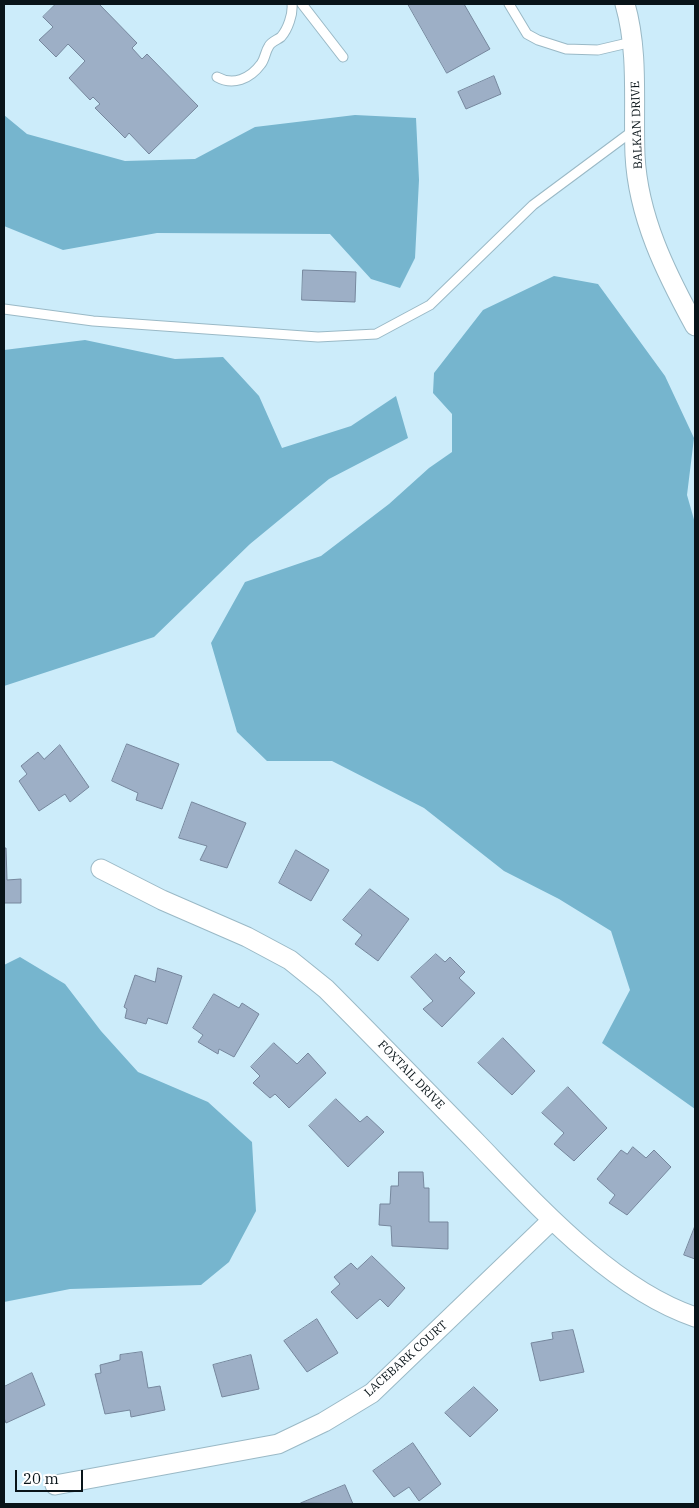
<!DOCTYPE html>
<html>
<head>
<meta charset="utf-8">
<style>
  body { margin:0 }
  #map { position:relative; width:699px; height:1508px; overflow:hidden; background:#ccecfa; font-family:"IBM Plex Serif",serif }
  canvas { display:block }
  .frame { position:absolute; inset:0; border:5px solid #091419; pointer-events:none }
  .scale { position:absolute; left:15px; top:1470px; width:68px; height:22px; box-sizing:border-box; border:2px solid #091419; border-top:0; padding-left:6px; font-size:15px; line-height:18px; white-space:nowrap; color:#091419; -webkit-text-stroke:4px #fff; paint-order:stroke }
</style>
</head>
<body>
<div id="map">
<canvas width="699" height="1508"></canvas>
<div class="frame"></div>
<div class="scale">20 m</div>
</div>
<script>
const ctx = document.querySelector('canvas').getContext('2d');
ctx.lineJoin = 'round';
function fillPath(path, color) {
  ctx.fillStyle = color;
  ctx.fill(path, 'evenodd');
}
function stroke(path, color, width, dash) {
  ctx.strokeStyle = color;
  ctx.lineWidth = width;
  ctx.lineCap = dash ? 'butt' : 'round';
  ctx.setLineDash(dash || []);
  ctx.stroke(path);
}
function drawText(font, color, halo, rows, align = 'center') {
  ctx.font = font + ' "IBM Plex Serif",serif';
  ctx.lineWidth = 4;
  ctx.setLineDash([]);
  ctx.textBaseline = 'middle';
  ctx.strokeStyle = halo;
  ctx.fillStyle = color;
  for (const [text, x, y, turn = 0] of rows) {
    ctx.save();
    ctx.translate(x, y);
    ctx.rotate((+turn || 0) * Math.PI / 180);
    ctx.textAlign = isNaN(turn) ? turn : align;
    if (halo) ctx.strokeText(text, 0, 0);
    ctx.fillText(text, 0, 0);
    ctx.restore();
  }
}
const forest = new Path2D(`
  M4,115l23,19 98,27 70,-2 60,-32 100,-12 61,3 3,62 -4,78 -15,30 -29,-9 -41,-45 -173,-1 -94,17 -59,-24z
  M554,276l44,8 67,92 29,62 -7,57 8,28v586l-93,-66 28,-53 -19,-59 -52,-32 -55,-28 -80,-63 -92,-47h-65l-30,-29 -26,-89 34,-61 76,-26 68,-52 40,-36 23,-16v-38l-19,-21 1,-20 49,-63z
  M85,340l90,19 48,-2 36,39 23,52 69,-22 45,-30 12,42 -79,41 -79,65 -96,93 -150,49v-336z
  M20,957l45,27 36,47 37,41 70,30 44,40 4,69 -27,51 -28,23 -131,4 -66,13v-337z`);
const building = new Path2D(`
  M56,4h43l38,39 -5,5 10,11 5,-5 51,52 -49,48 -20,-21 -4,5 -30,-30 5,-4 -7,-7 -3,3 -21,-22 16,-17 -17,-17 -12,13 -17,-17 14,-13 -10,-10z
  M408,4h56l26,45 -43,24z
  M494,76l7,18 -35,15 -8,-17z
  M303,270l53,2 -1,30 -53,-2z
  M127,744l52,20 -17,45 -26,-9 2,-7 -26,-12z
  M60,745l29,42 -19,15 -5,-8 -26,17 -20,-30 8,-7 -6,-8 17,-14 6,7z
  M192,802l54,21 -19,45 -27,-8 7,-14 -28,-8z
  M4,848h2l1,32 14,-1v24h-17z
  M296,850l33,20 -18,31 -32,-18z
  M370,889l39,30 -31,42 -23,-17 7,-9 -19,-15z
  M436,954l9,8 5,-5 15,15 -6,6 16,15 -33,34 -19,-18 10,-8 -22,-24z
  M158,968l24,8 -15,48 -19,-6 -2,6 -21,-6 2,-9 -3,-2 11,-32 20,7z
  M214,994l25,14 3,-5 17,11 -25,43 -15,-8 -1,5 -20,-12 5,-7 -10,-7z
  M503,1038l32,33 -23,24 -34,-32z
  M274,1043l23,21 11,-11 18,20 -37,35 -14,-14 -5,4 -17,-15 7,-7 -9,-9z
  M568,1087l39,41 -33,33 -20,-17 10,-11 -22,-20z
  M336,1099l24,23 7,-6 17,16 -36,35 -39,-41z
  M633,1147l13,11 8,-8 17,17 -44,48 -18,-12 6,-8 -18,-16 24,-29 6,4z
  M399,1172h24l1,16h5v34h19v27l-56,-3 -1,-20 -12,-1 1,-21h10l1,-18h7z
  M695,1226v33l-11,-4z
  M372,1256l33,32 -17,19 -8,-8 -23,20 -26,-27 9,-8 -6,-7 17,-14 6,6z
  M317,1319l21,34 -31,19 -23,-31z
  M573,1330l11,42 -44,9 -9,-38 22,-4 -1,-6z
  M142,1352l6,36 12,-2 5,24 -34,7 -1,-7 -25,4 -10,-40 6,-1 -1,-8 20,-5v-5z
  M251,1355l8,34 -37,8 -9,-32z
  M32,1373l13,32 -39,18 -2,-5v-31z
  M474,1387l24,23 -28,27 -25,-24z
  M413,1443l28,41 -22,17 -10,-14 -15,10 -21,-26z
  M345,1485l8,19 -52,-1z`);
const lane = new Path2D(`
  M302,4l41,53
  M509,4l18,30 11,6 28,9 32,1 34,-8
  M217,77c16,9 33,2 44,-13 4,-5 4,-12 8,-18 2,-4 8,-6 12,-9 7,-8 12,-23 11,-33
  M4,309l89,12 225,16 58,-3 54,-29 103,-100 101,-75`);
const street = new Path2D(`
  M625,4c14,49 8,100 10,151 3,62 31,118 60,171
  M101,869l61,31 85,37 43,23 36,29c51,51 101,103 151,154 60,62 135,146 218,174
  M55,1485l223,-41 46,-22 48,-29 180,-173`);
const streetNames = [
  ["BALKAN DRIVE",637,125,-92],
  ["FOXTAIL DRIVE",411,1075,46],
  ["LACEBARK COURT",406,1359,-42]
];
fillPath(forest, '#76b5ce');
fillPath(building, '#9dafc6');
stroke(building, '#76879d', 1);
stroke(lane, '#9ab9c6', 11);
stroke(street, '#9ab9c6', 21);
stroke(lane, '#fff', 9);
stroke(street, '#fff', 19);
drawText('12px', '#091419', '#fff', streetNames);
</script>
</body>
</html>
